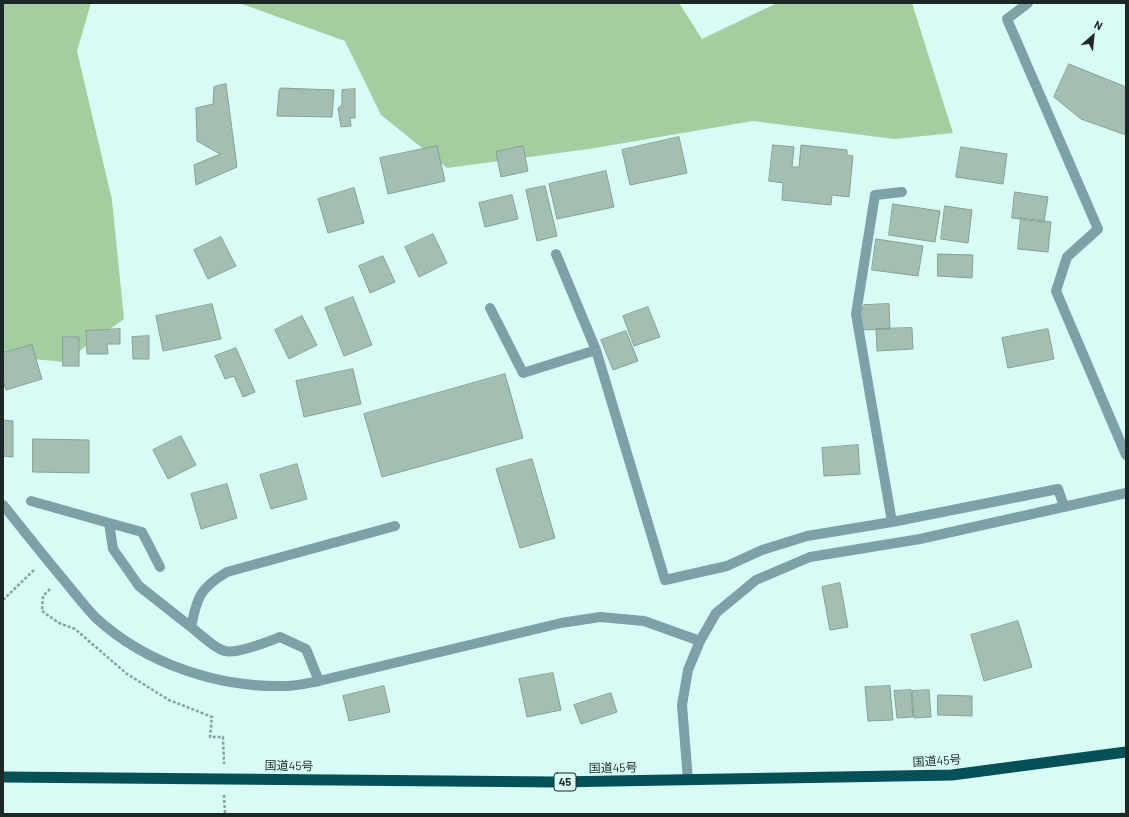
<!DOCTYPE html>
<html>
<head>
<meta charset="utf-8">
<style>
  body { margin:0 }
  #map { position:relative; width:1129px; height:817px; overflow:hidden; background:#d9fbf5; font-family:Barlow,sans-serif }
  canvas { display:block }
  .frame { position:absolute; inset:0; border:4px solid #1b2826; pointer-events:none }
  .north { position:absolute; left:1073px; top:16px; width:40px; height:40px; -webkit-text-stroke:3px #d9fbf5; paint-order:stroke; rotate:27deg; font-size:11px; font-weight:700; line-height:16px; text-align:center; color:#1b2826 }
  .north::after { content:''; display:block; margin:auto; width:14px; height:18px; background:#1b2826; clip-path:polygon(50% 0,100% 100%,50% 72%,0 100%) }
</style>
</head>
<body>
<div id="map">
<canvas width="1129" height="817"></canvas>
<div class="frame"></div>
<div class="north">N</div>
</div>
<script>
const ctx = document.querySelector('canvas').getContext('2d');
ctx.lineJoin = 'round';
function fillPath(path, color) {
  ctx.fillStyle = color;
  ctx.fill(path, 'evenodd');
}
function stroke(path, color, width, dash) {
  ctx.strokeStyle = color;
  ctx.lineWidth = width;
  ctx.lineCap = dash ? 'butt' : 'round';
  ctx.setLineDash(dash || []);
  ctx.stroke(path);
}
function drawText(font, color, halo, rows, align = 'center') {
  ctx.font = font + ' Barlow,"Noto Sans JP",sans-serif';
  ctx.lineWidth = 4;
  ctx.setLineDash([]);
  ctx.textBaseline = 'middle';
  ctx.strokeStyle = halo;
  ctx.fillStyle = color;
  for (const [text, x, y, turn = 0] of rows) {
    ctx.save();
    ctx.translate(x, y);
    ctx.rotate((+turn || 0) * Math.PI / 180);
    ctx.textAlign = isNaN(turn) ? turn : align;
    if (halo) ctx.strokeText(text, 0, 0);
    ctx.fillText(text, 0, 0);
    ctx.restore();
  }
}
const green = new Path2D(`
  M3,3h88l-14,48 35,149 12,119 -60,43 -61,-6z
  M239,3h440l23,36 75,-36h135l41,130 -59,6 -141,-18 -164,28 -142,19 -66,-53 -36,-74z`);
const building = new Path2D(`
  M1069,64l57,23v48l-45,-16 -27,-22z
  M226,84l11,83 -41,18 -2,-20 26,-11 -23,-13 -1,-33 17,-4 1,-17z
  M281,88l53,2 -2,27 -55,-1 2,-25z
  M355,89v29h-5l1,8 -10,1 -3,-19 4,-3v-15z
  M679,137l8,36 -57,12 -8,-35z
  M773,145l21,2 -2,20h7l2,-22 46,5v5l6,1 -4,41 -17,-2 -1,10 -49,-5 1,-17 -14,-2z
  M437,146l8,35 -57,13 -8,-36z
  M523,146l5,25 -27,6 -5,-25z
  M961,147l46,7 -4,30 -47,-7z
  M606,171l8,36 -57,12 -8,-35z
  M545,186l12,50 -20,5 -11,-51z
  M354,188l10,35 -36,10 -10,-34z
  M1015,192l33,5 -4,25 -32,-4z
  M512,195l6,24 -33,8 -6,-24z
  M893,204l47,7 -5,31 -46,-7z
  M945,206l27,4 -4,33 -27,-4z
  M1021,218l30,4 -3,30 -30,-3z
  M433,234l14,29 -28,14 -14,-30z
  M221,237l15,29 -28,13 -14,-29z
  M876,239l47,7 -5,30 -46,-6z
  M938,254l35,1 -1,23 -34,-2z
  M383,256l12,26 -25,11 -11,-27z
  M353,297l19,48 -28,11 -19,-48z
  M212,304l9,35 -58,12 -7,-35z
  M889,304l1,25 -30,1 -1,-14 5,-11z
  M648,307l12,30 -26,9 -11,-30z
  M302,316l15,29 -28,14 -14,-29z
  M912,328l1,21 -36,2 -1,-22z
  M120,329v15h-13l1,10h-21l-1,-23z
  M1048,329l6,30 -46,9 -6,-30z
  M626,331l12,30 -25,9 -12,-30z
  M149,336v23h-16l-1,-22z
  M63,337h16v29h-16z
  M32,345l10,34 -36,11 -3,-9v-28z
  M236,348l19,44 -12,5 -9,-21 -9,3 -10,-23z
  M353,369l8,35 -57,13 -8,-36z
  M505,374l18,64 -141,39 -18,-63z
  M3,420l10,1v36l-10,-1z
  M181,436l15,29 -28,14 -15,-29z
  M33,439l56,1v33l-56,-1z
  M858,445l2,29 -36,2 -2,-28z
  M532,459l23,79 -35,10 -24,-79z
  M297,464l10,35 -36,10 -11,-34z
  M227,484l10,34 -36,11 -10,-35z
  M840,583l8,44 -18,3 -8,-43z
  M1018,621l14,46 -48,14 -13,-46z
  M553,673l8,37 -34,7 -8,-38z
  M384,686l6,26 -41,9 -6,-25z
  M890,686l3,34 -25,1 -3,-34z
  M911,690l2,27 -16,1 -3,-27z
  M929,690l2,27 -17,1 -2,-27z
  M611,693l6,19 -36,12 -7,-19z
  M938,695l34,1v20l-34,-1z`);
const path = new Path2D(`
  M50,589l-7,7 -1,15 17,12 16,6 52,45 42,26 43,17 -2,20h13l1,27
  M3,600l32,-31
  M224,795l1,19
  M1120,814l6,-1`);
const minor = new Path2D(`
  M1028,3l-21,16 91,210 -31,28 -11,34 70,164
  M556,254l40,96 69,230 62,-14 35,-16 45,-14 85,-14 166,-33 6,17
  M490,308l33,65 73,-23
  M31,501l78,22 4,26 26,37 52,41
  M3,505c22,27 43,54 65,80 9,11 18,23 28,33 50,46 123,70 190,68 11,0 22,-3 33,-5l242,-58 39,-6 44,4 56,20
  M892,522l-36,-208 19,-119 27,-3
  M109,523l33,9 18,35
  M319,681l-13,-32 -26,-12c-13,5 -43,17 -55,14 -10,-2 -26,-18 -34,-24 6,-30 9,-39 36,-55l168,-46`);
const tertiary = new Path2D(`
  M688,780l-6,-75 6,-35 12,-29 16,-28 40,-33 54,-23 110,-18 206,-46`);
const trunk = new Path2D(`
  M3,777l553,5 396,-7 174,-23`);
const shields = [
  [565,782,22]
];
const shieldNames = [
  ["45",565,782]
];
const streetNames = [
  ["国道45号",937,761,-3],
  ["国道45号",289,766,1],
  ["国道45号",613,768,-1]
];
fillPath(green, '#a4ce9f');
fillPath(building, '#a3bfb1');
stroke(building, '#86a193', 1);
stroke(path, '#88a19d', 2.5, [3, 2]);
stroke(minor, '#7da1a6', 10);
stroke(tertiary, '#7da1a6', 10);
stroke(trunk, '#065058', 11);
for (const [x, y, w] of shields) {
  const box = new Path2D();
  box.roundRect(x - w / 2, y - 9, w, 18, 3);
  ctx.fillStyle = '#d9fbf5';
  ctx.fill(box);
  stroke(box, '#1b2826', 1);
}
drawText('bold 11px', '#1b2826', null, shieldNames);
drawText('12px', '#1b2826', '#d9fbf5', streetNames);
</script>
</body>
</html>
